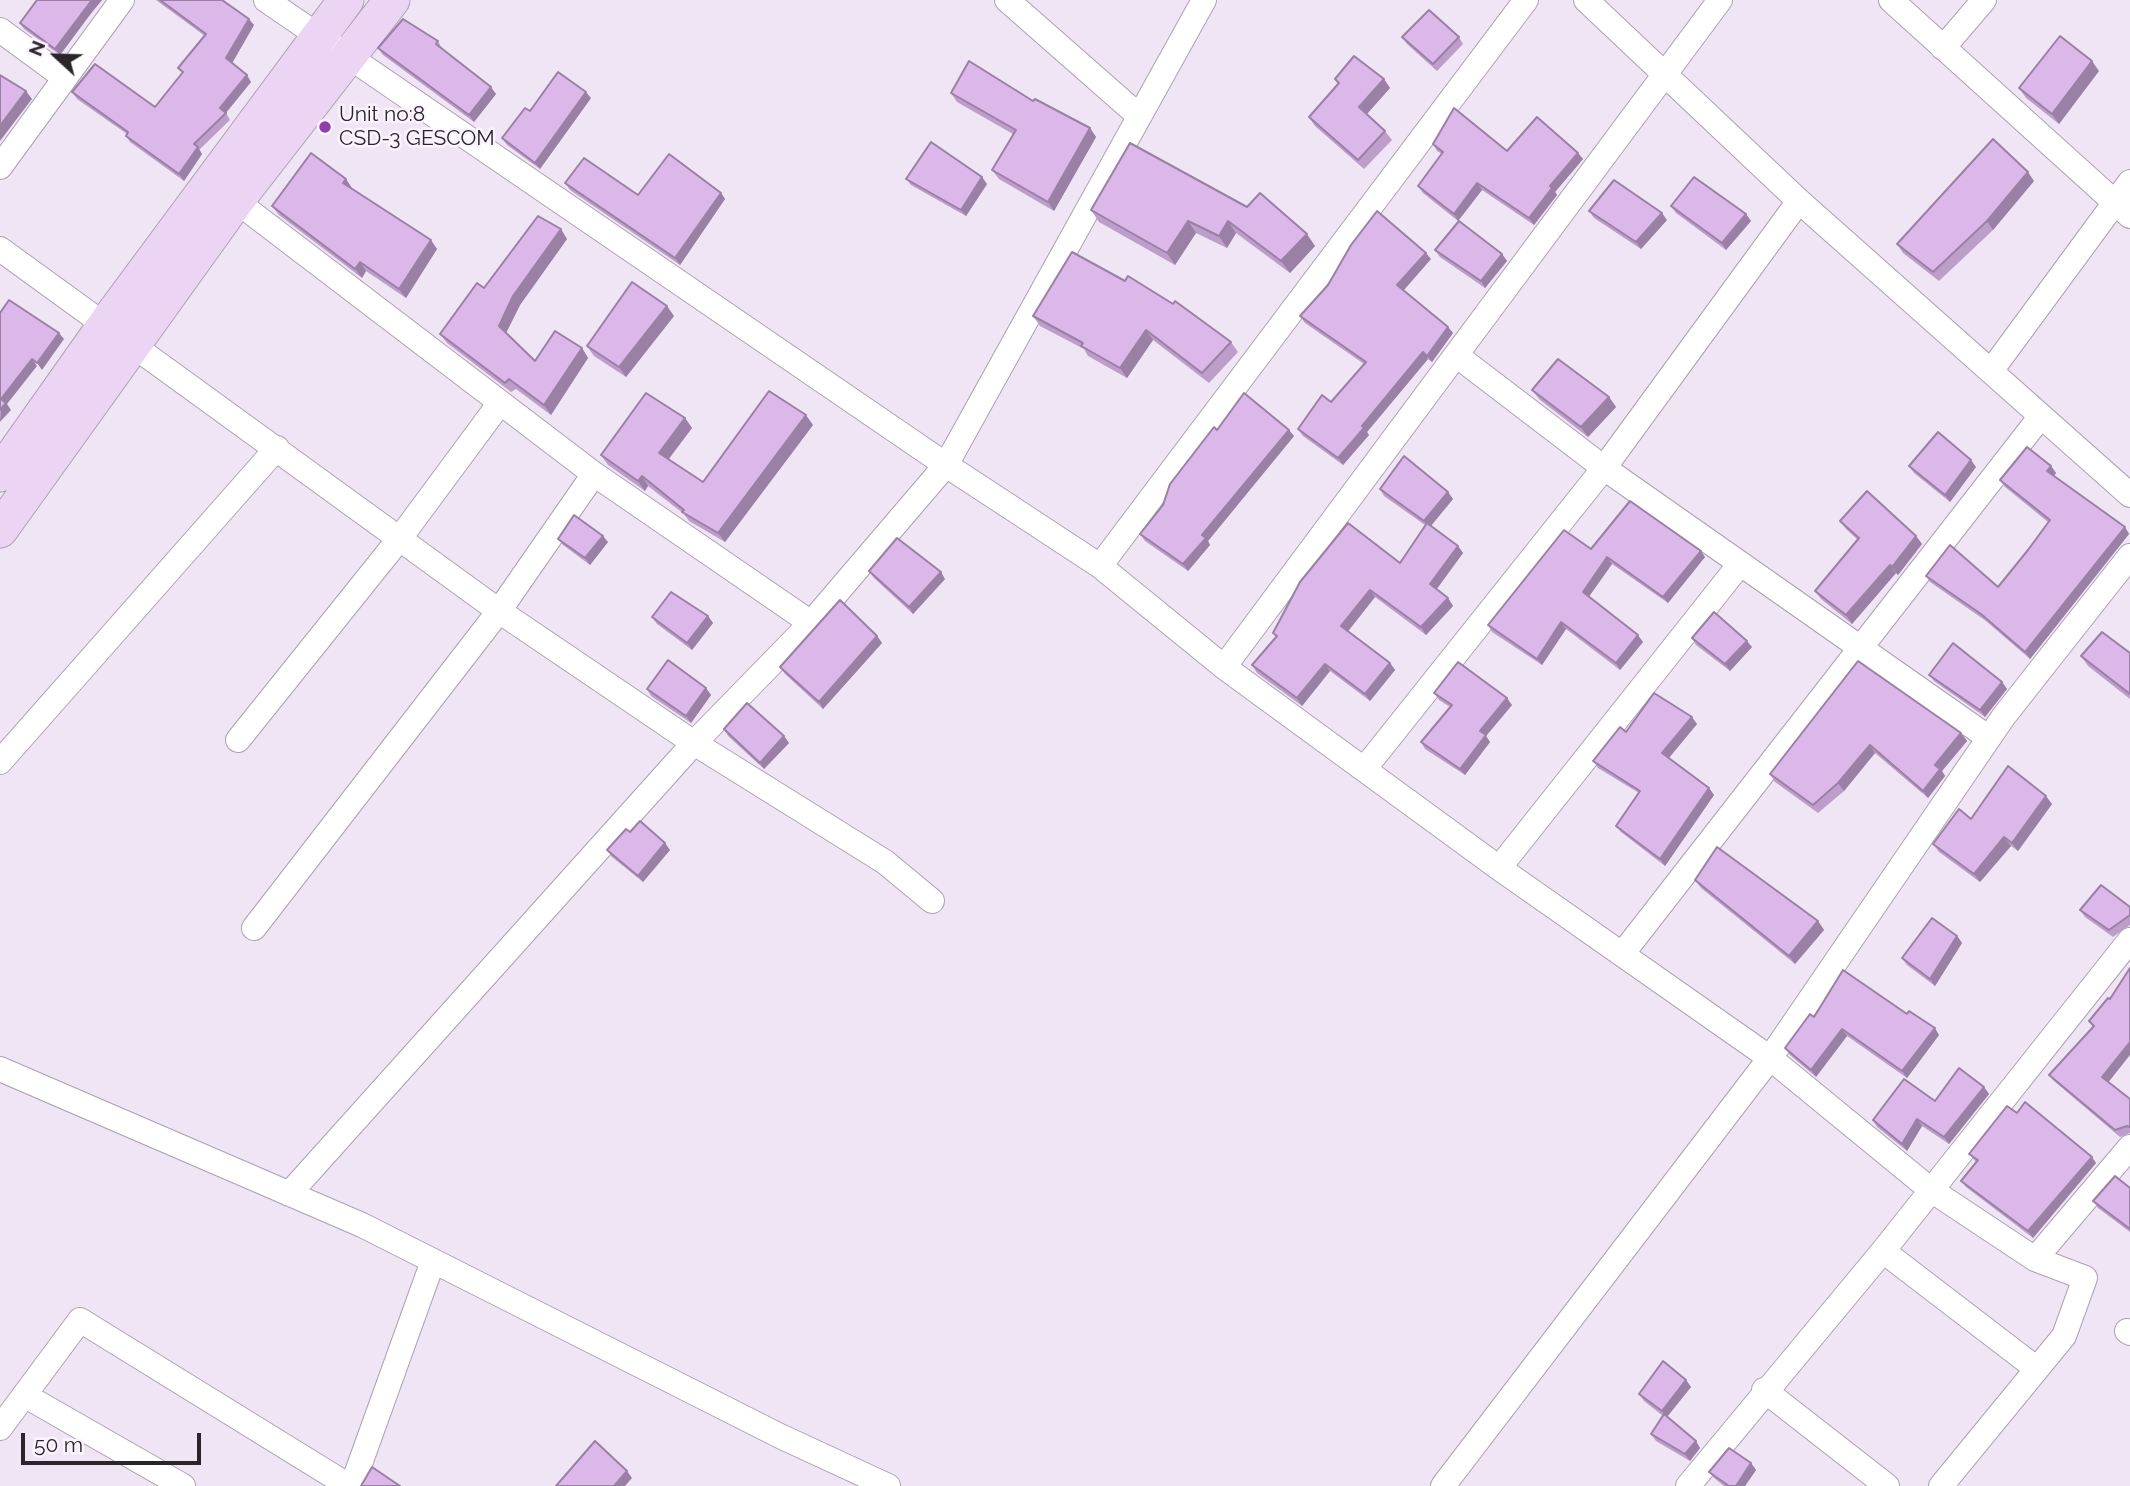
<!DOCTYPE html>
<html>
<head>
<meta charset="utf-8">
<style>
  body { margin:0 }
  #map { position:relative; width:2130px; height:1486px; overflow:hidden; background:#f0e5f5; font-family:Raleway,sans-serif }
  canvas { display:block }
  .north { position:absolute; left:21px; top:21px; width:70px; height:70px; -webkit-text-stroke:5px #fbf4fe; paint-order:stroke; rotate:292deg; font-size:19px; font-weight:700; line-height:28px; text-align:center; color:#29252b }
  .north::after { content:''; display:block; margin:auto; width:24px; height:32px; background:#29252b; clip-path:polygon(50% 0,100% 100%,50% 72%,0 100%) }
  .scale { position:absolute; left:21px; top:1433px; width:180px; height:32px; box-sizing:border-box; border:4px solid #29252b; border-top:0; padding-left:9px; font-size:21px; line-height:24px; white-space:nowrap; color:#29252b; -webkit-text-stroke:5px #fbf4fe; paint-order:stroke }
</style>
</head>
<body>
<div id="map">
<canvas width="2130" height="1486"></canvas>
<div class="north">N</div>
<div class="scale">50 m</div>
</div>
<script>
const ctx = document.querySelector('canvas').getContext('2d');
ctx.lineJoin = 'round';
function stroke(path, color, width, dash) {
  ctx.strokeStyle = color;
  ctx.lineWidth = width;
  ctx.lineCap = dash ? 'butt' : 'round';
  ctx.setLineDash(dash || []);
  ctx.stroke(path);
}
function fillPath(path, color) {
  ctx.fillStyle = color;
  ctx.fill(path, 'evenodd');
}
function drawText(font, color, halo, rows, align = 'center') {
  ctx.font = font + ' Raleway,sans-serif';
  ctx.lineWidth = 5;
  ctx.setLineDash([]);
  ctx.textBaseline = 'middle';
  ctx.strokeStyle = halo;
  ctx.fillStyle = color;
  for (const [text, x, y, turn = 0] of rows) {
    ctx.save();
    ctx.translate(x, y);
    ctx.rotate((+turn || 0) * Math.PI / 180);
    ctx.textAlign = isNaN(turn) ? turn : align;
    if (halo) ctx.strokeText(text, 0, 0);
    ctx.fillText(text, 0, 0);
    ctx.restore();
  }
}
const street = new Path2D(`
  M266,0l680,465 154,101 124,101 275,201 271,190 161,132 104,69 95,-112
  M1007,0l132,116
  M1586,0l213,201 331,294
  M1891,0l239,216
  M0,30l64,47
  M1943,48l41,-48
  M0,167l122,-167
  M236,201l358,273 217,149
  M0,249l499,362 195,132 191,119 47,39
  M1456,355l148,113 385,270
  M1991,371l139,-189
  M1100,566l426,-566
  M1224,667l496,-667
  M238,740l162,-202 100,-135
  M0,762l277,-314
  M1365,768l239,-300 195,-267
  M1499,868l241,-304
  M254,928l245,-317 95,-137
  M1623,953l418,-537
  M0,1069l362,156 418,211 108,50
  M289,1194l405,-451 117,-120 135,-158 258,-465
  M1883,1251l154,118
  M2127,1331l3,2
  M1764,1390l123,96
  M24,1395l159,91
  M0,1428l80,-108 269,166
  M352,1486l81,-225
  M1443,1486l327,-428 234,-342 126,-160
  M1688,1486l195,-235 247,-311
  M1941,1486l123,-150 21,-58 -50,-19`);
const secondary = new Path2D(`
  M0,474l106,-150 240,-324
  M0,530l236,-329 156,-201`);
const wall = new Path2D(`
  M37,0h65l-10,12 -32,43 -36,-26 -4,-6z
  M156,0h66l32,25 -22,38 19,19 -25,31 4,7 -31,30 3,4 -18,27 -54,-39 -4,-6 1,-2 -50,-35 -5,-7 83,15 27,-34 -4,-5 27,-32z
  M1402,37h57l4,7 -26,27 -30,-27z
  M438,41l4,8 54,45 -22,28 -91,-67 -5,-7z
  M2099,71l-40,53 -33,-26 -7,-10z
  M1335,79h49l6,9 -23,26 18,17 7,9 -28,29 -49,-43 -6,-9 29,-33z
  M951,93l82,8 57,27 6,9 -42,74 -55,-32 -7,-9 21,-36 -56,-32z
  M591,98l-51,71 -33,-24 -5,-7z
  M1130,143l185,103 -25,27 -54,-40 -9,15 -31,-15 -21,32 -76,-43 -8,-12z
  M1433,144l74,7 71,2 5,6 -28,33 2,3 -23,30 -52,-35 -24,31 -35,-28 -5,-7 24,-32 -5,-3z
  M906,179l81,5 -21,32 -55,-31z
  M2034,181l-41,49 -54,51 -36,-28 -6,-9z
  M565,183l73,12 83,-2 4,6 -45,66 -110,-75z
  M352,188l85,61 -31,49 -40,-27 -4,7 -83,-63 -7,-9z
  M1671,206l75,8 5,7 -25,29 -50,-37z
  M1589,211l78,9 -26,29 -47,-31z
  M567,239l-47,66 -14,28 29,28 47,-13 6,10 -37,57 -35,-26 -5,3 -64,-49 -7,-9 44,-46z
  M1435,250l67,4 5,7 -22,27 -45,-31z
  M1431,259l-27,31 44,37 5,6 -21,29 -4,-3 -61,73 2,3 -26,30 -40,-29 -5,-7 33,-27 33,-38 -59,-41 -5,-7z
  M674,316l-48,61 -32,-21 -7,-10z
  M1033,316l198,26 7,10 -29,31 -56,-43 -26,38 -39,-22 -4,-7 -44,-23z
  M1532,390l77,7 7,10 -28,30 -48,-37z
  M685,418l7,10 -23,31 34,23 110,-57 -88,117 -36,-21 -5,-7 -36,-28 -3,5 -37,-26 -7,-10z
  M1217,430l77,6 -86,105 2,4 -22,26 -43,-30 -5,-7 23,-29z
  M1909,466l67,1 -26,35 -36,-29z
  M2051,466l5,7 -2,3 71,51 4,7 -99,125 -44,-38 -56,-39 -4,-6 72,11 30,-37 20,-28 -43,-35 -5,-7z
  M1380,489l73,10 -22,27 27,20 5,7 -26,36 11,9 5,8 -27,29 -51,-38 -27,34 42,32 5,7 -25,31 -40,-30 -28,35 -45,-33 -5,-8 24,-28 -3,-4 127,-70 25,-38 -41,-29z
  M1840,521l76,15 6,8 -24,31 -2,-2 -44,51 -31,-25 -6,-8 43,-51 -12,-11z
  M558,539l50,3 -18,23 -27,-20z
  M1591,549l114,8 -37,46 -56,-39 -23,32 54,46 -23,28 -54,-41 -24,36 -50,-33 -4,-7z
  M869,571l76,8 -32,35 -39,-36z
  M708,616l5,7 -21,27 -35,-26 -5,-7z
  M877,636l5,7 -59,66 -38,-35 -5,-7z
  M1692,638l60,9 -22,24 -34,-26z
  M2130,653v46l-42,-33 -7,-10z
  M1858,661l103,72 6,8 -25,30 3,5 -17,22 -53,-45 -31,38 -26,22 -43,-31 -5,-8z
  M1929,675l73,7 5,7 -22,28 -51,-36z
  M706,688l5,7 -20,28 -40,-27 -4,-7z
  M1434,693l78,12 -26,31 4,6 -25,33 -40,-26 -4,-7 29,-35 -11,-7z
  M1697,724l-28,34 40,30 5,7 -49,71 -44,-34 -5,-6 23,-33 -41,-25 -5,-7 33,-29z
  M724,729l60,7 5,7 -25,26 -36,-33z
  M2052,804l-34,47 -7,-5 -31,36 -41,-30 -6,-8 38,-25z
  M630,832l40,18 -27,32 -31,-25 -5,-7z
  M1695,880l123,41 6,9 -29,34 -94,-76z
  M2130,907v18l-17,12 -28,-20 -5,-7z
  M1957,936l5,7 -27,43 -28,-21 -5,-7z
  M2108,998l1,84 21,17v34l-10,4 -66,-56 -5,-6 44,-48 -4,-6z
  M1814,1017l125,18 -32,43 -60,-42 -31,41 -26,-22 -5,-7z
  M1984,1087l5,7 -40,50 -27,-18 -15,25 -30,-24 -4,-7z
  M2017,1113l79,50 -63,75 -67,-51 -5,-6 15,-19 -7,-8z
  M2130,1188v44l-32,-24 -5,-7z
  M1686,1380l5,7 -24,30 33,31 -10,13 -34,-20 -5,-7 12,-18 -19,-15 -5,-7z
  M1751,1463l5,7 -11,16h-21l-10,-8 -5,-6z`);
const shadedWall = new Path2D(`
  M92,0h10l-10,12 -32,43 -5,-6z
  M249,19l5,6 -23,40 -5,-7z
  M2092,61l7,10 -40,53 -7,-10z
  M247,75l4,7 -27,33 -4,-7z
  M1384,79l6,9 -25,28 -6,-9z
  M491,87l5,7 -22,28 -5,-7z
  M26,91l6,8 -32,42v-15z
  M586,92l5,6 -51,71 -5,-6z
  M1090,128l6,9 -42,74 -6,-9z
  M198,147l4,7 -18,27 -5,-7z
  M1578,153l5,6 -28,33 2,3 -23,30 -5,-7 21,-32z
  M2028,172l6,9 -41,49 -6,-9z
  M982,177l5,7 -21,32 -5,-6z
  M346,179l6,9 -3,4 -6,-9z
  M1477,183l5,7 -24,31 -4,-7z
  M721,193l4,6 -45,66 -5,-7z
  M1662,213l5,7 -26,29 -5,-7z
  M1746,214l5,7 -25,29 -4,-7z
  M1188,221l8,12 -21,32 -8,-12z
  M1228,221l8,12 -9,15 -8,-12z
  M561,229l6,10 -47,66 -15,30 -6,-9 14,-30z
  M1307,234l8,12 -25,27 -9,-12z
  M431,240l6,9 -31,49 -7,-9z
  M1426,253l5,6 -29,33 -5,-7z
  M1502,254l5,7 -22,27 -4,-7z
  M360,262l6,9 -4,7 -7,-9z
  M667,306l7,10 -48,61 -7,-10z
  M1448,327l5,6 -21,29 -5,-6z
  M1146,330l7,10 -26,38 -7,-10z
  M59,333l5,6 -22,31 -5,-7z
  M582,348l6,10 -37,57 -7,-10z
  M1423,352l5,7 -61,73 2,3 -26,30 -5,-7 24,-32z
  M32,359l5,7 -30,38 4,6 -11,12 1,-23z
  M1609,397l7,10 -28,30 -7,-10z
  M806,415l7,10 -88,117 -7,-9z
  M685,418l7,10 -26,34 -7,-9z
  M1289,430l5,6 -86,105 2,4 -22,26 -5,-7 19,-29z
  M1971,460l5,7 -26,35 -5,-7z
  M2051,466l5,7 -4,5 -5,-7z
  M642,476l6,10 -3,5 -7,-10z
  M1448,492l5,7 -24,29 -5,-7z
  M2125,527l4,7 -99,125 -5,-7z
  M603,536l5,6 -18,23 -5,-7z
  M1916,536l6,8 -24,31 -6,-8z
  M1458,546l5,7 -28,38 -5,-7z
  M1701,551l4,6 -37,46 -5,-6z
  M1607,557l5,7 -24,34 -5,-6z
  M1890,565l6,8 -44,51 -6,-9z
  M941,572l4,7 -32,35 -4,-7z
  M1370,590l5,7 -29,37 -5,-8z
  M1448,598l5,8 -27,29 -5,-8z
  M708,616l5,7 -21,27 -5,-7z
  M1561,622l5,7 -24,36 -5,-6z
  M1638,635l5,7 -23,28 -4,-7z
  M877,636l5,7 -59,66 -4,-7z
  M1747,641l5,6 -22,24 -5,-7z
  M1390,663l5,7 -25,31 -5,-7z
  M1325,664l5,7 -28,35 -5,-8z
  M2002,682l5,7 -22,28 -5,-7z
  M706,688l5,7 -20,28 -5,-7z
  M1507,698l5,7 -26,31 4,6 -25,33 -5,-6 20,-38z
  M1692,717l5,7 -30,36 -5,-7z
  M1961,733l6,8 -25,30 3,5 -17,22 -5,-7 12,-26z
  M784,736l5,7 -25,26 -4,-6z
  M1870,745l5,8 -31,38 -6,-8z
  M1709,788l5,7 -49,71 -5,-7z
  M2046,796l6,8 -34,47 -6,-8z
  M2004,837l7,9 -31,36 -6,-8z
  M665,843l5,7 -27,32 -5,-6z
  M1818,921l6,9 -29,34 -6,-8z
  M1957,936l5,7 -27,43 -5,-7z
  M1935,1028l4,7 -32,43 -5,-7z
  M1842,1029l5,7 -31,41 -5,-7z
  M2130,1042v13l-23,29 -5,-7z
  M1984,1087l5,7 -40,50 -5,-7z
  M1917,1119l5,7 -15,25 -5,-7z
  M2092,1157l4,6 -63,75 -5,-7z
  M1686,1380l5,7 -25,31 -4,-7z
  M1696,1441l4,7 -10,13 -5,-7z
  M1751,1463l5,7 -11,16h-9z
  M627,1471l5,7 -7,8h-11z`);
const building = new Path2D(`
  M37,0h55l-37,49 -35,-26z
  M160,0h62l27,19 -23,39 21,17 -27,33 6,5 -32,31 4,3 -19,27 -53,-38 2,-4 -56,-40 23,-28 60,43 28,-35 -5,-4 28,-34z
  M1429,10l30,27 -26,27 -31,-27z
  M403,19l35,22 -2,3 55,43 -22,28 -91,-67z
  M2060,36l32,25 -40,53 -33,-26z
  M1354,56l30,23 -25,28 26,24 -27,29 -49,-43 30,-34 -4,-4z
  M969,61l64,40 2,-2 55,29 -42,74 -56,-32 24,-40 -65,-37z
  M558,72l28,20 -51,71 -33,-25 23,-30 5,3z
  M0,75l26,16 -26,35z
  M1454,108l53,43 30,-34 41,36 -28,33 2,2 -23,30 -52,-35 -23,31 -36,-28 25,-34 -10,-8z
  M1993,139l35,33 -41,49 -54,51 -36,-28z
  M931,142l51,35 -21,33 -55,-31z
  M1130,143l117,64 13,-14 47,41 -26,27 -53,-40 -9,15 -31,-15 -21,32 -76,-43z
  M311,153l35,26 -3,4 88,57 -32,49 -39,-27 -5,7 -83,-63z
  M669,154l52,39 -46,65 -110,-75 19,-25 54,37z
  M1694,177l52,37 -24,29 -51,-37z
  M1614,180l48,33 -26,29 -47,-31z
  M1377,211l49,42 -29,32 51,42 -21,29 -4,-4 -61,74 2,2 -26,30 -40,-29 24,-34 9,7 35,-40 -66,-46 28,-31 23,-40z
  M538,216l23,13 -48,67 -14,30 36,35 20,-30 27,17 -38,57 -35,-26 -4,4 -65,-49 37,-51 7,5z
  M1459,221l43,33 -21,27 -46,-31z
  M1072,252l53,29 3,-5 45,28 2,-3 56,41 -29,31 -56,-43 -26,38 -39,-22 2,-3 -50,-27z
  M632,282l35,24 -48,61 -32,-21z
  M9,300l50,33 -22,30 -5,-4 -31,40 5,4 -6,7v-97z
  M1558,359l51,38 -28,30 -49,-37z
  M769,391l37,24 -88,118 -36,-21 2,-2 -42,-34 -4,5 -37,-26 45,-62 39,25 -26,35 44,29z
  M1244,393l45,37 -87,105 4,3 -23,26 -43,-30 23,-29 7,-21 44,-57 3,3z
  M1938,432l33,28 -26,35 -36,-29z
  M2027,447l24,19 -4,5 78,56 -100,125 -44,-38 -55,-38 24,-31 48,42 30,-37 22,-30 -50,-40z
  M1404,456l44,36 -24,29 -44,-32z
  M1867,491l49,45 -24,31 -2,-2 -44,50 -31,-24 44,-53 -19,-17z
  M1630,501l71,50 -38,46 -56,-40 -24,35 55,43 -22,28 -55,-41 -24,37 -49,-34 76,-95 27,19z
  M574,515l29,21 -18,22 -27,-19z
  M1348,523l52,40 27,-40 31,23 -28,38 18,14 -27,29 -51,-37 -29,36 49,37 -25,31 -40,-30 -28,34 -45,-33 25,-29 -4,-3 27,-51z
  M897,538l44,34 -32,35 -40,-36z
  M671,592l37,24 -21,27 -35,-26z
  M840,600l37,36 -58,66 -39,-35z
  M1714,612l33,29 -22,23 -33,-26z
  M2102,632l28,21v41l-49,-38z
  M1953,643l49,39 -22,28 -51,-35z
  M668,660l38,28 -20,28 -39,-27z
  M1858,661l103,72 -26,32 5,4 -17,22 -53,-46 -32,38 -25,22 -43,-31z
  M1458,662l49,36 -27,33 6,4 -26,34 -39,-27 31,-37 -18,-12z
  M1654,693l38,24 -30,36 47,35 -49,71 -44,-33 24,-35 -47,-30 27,-34 6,5z
  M747,703l37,33 -24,27 -36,-34z
  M2008,766l38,30 -34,47 -8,-6 -30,37 -41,-30 26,-35 12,10z
  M640,821l25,22 -27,33 -31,-26 19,-21 4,3z
  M1717,847l101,74 -29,35 -94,-76z
  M2101,885l29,22v8l-21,15 -29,-20z
  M1932,918l25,18 -27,43 -28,-21z
  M2130,968v74l-28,35 28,22v28l-3,-1 -12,4 -66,-55 45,-49 -5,-5 19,-23 2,1z
  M1843,970l64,44 2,-3 26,17 -33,43 -60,-42 -31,41 -26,-22 25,-34 4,3z
  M1959,1068l25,19 -40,50 -27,-18 -15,25 -29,-24 31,-41 31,22z
  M2025,1102l67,55 -64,74 -67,-50 17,-21 -9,-6 38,-48 10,7z
  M2115,1176l15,12v41l-37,-28z
  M1663,1361l23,19 -24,31 -23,-17z
  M1664,1414l32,27 -11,13 -34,-20z
  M595,1441l32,30 -13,15h-58z
  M1729,1448l22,15 -15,23h-7l-20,-14z
  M372,1467l28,19h-39z`);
const markers = [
  [325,127,7,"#913eac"]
];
const poiNames = [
  ["Unit no:8",339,115],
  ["CSD-3 GESCOM",339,139]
];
stroke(street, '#aca1b0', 26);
stroke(secondary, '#aca1b0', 37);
stroke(street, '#fff', 24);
stroke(secondary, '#ecd4f4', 35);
fillPath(wall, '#bd9dc9');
fillPath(shadedWall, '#9a80a4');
fillPath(building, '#dcb7ea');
stroke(building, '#9a80a4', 2);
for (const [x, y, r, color] of markers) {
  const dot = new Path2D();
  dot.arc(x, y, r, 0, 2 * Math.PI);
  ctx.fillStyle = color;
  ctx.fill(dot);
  stroke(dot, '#fbf4fe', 2.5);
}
drawText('21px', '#29252b', '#fbf4fe', poiNames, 'left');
</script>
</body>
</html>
